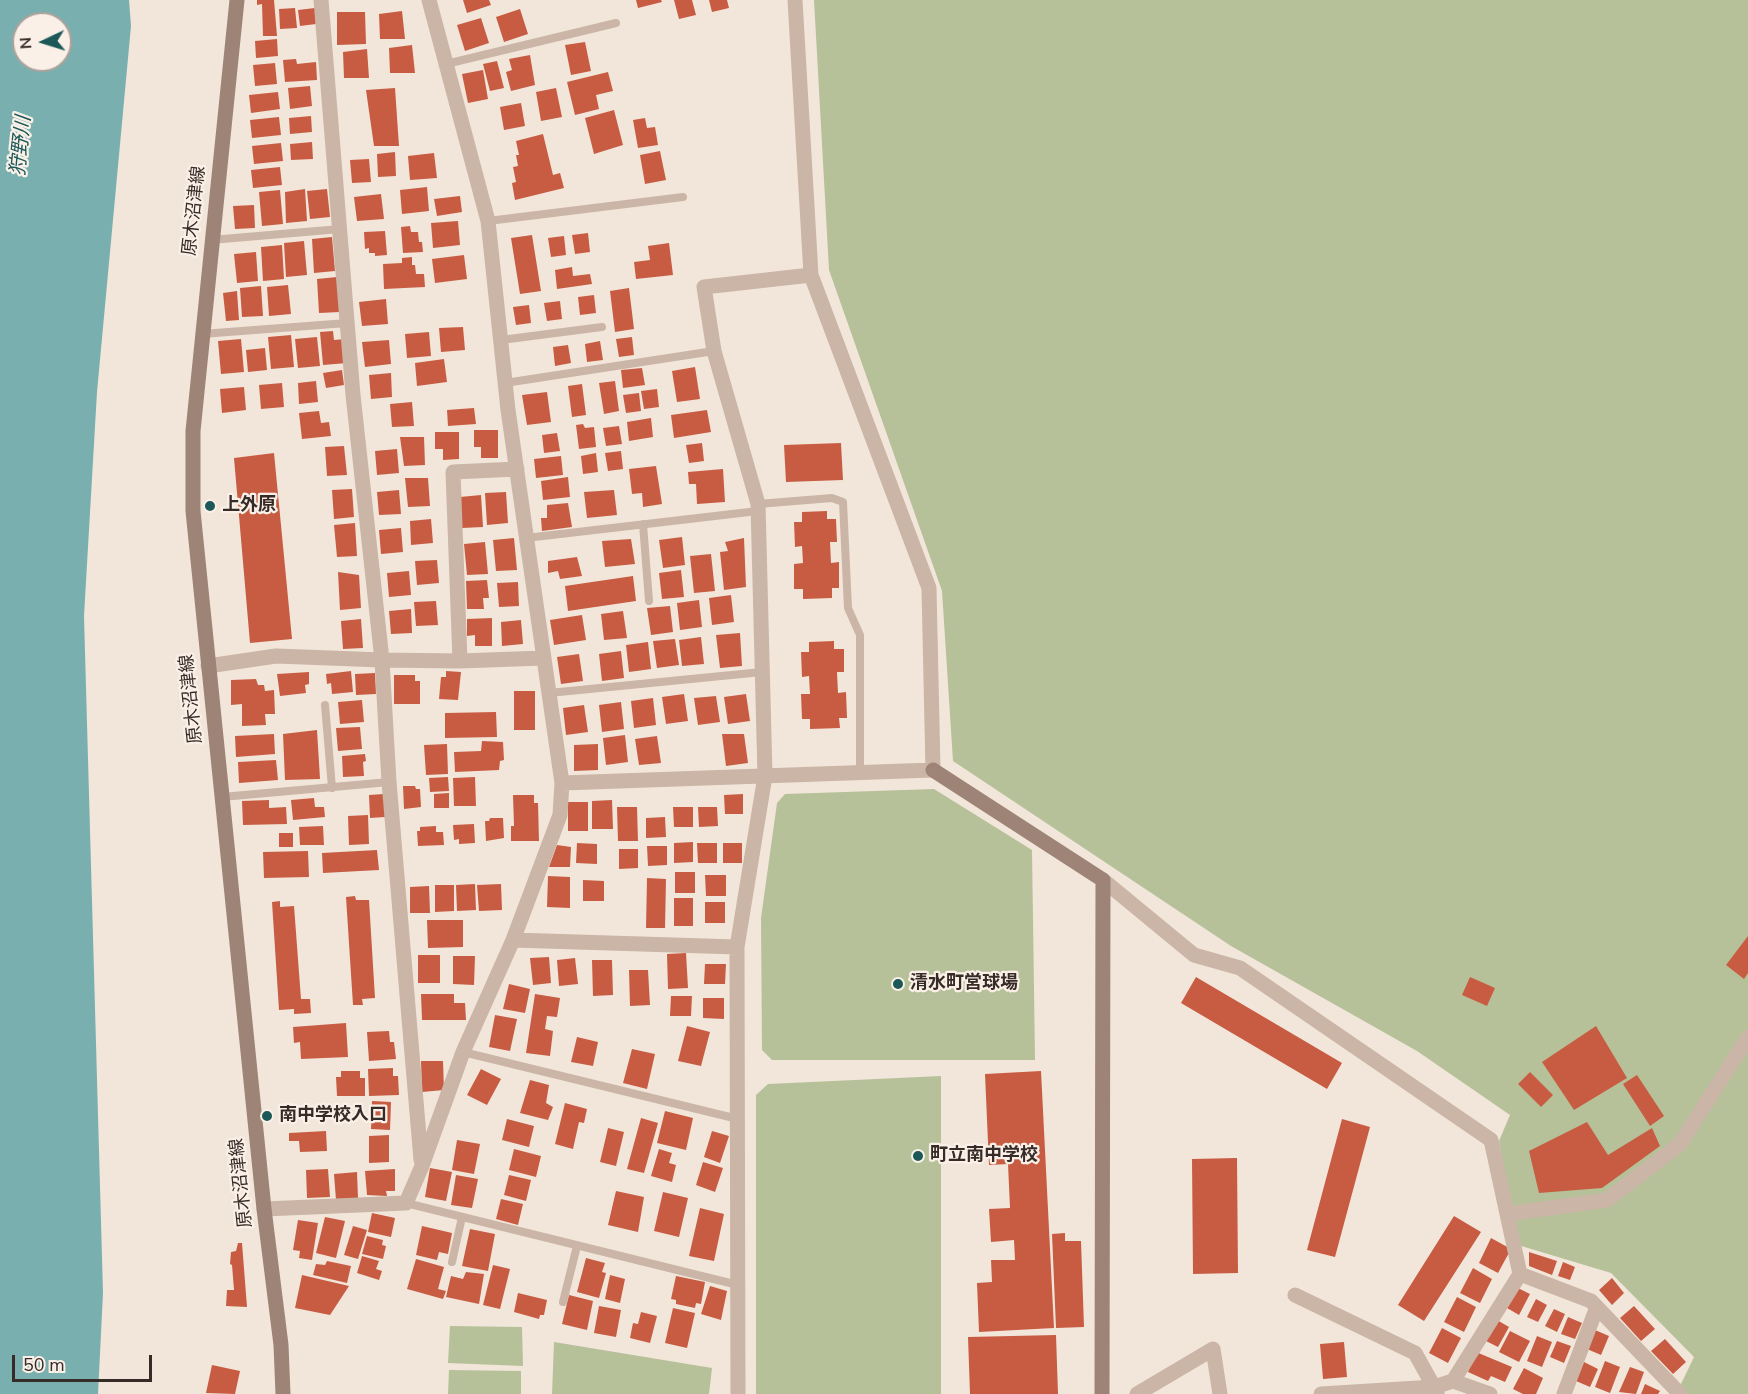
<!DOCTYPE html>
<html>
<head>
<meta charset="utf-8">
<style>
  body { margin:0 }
  #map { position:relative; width:1748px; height:1394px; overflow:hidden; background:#f2e6da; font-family:"Nunito Sans",sans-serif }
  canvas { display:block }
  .north { position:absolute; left:12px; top:12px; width:60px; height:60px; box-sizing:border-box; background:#faf0e7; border:2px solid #aca19a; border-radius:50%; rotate:266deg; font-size:16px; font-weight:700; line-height:24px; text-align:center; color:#362b27 }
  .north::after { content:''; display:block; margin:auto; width:21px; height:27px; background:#1c5858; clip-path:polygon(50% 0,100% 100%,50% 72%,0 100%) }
  .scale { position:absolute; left:12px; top:1355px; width:140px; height:27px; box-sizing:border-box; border:3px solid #362b27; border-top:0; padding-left:8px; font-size:18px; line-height:21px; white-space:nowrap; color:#362b27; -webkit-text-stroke:4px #faf0e7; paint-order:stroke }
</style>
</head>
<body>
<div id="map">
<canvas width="1748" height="1394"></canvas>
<div class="north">N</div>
<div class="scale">50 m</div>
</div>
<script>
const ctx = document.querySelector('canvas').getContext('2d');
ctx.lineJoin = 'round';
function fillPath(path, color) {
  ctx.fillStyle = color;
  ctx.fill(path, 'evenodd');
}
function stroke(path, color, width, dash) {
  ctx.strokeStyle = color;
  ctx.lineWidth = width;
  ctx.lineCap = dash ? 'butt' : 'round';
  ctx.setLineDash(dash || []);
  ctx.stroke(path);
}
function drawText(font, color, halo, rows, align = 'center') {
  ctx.font = font + ' "Nunito Sans","Noto Sans JP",sans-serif';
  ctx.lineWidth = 4.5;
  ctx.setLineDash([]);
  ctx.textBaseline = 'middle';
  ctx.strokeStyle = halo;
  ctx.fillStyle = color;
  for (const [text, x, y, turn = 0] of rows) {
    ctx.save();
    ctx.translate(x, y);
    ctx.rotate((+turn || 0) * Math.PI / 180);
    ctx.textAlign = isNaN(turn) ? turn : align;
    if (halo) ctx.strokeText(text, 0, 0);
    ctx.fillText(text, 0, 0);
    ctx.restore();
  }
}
const green = new Path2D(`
  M814,0h934v1394h-62l-5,-10 13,-27 -83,-84 -93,-28 -19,-104 11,-26 -93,-64 -186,-105 -278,-185 -11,-170 -113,-321z
  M934,789l98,61 3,210h-263l-10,-10 -1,-132 16,-115 8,-9z
  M941,1076v318h-185v-299l12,-11z
  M450,1326l72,1 1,39 -75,-3z
  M554,1342l158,26 -3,26h-157z
  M449,1370l72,1v23h-73z`);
const water = new Path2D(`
  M0,0h129l2,26 -34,366 -13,224 19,677 -5,101h-98zM24,24h36v36h-36z`);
const building = new Path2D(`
  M257,0h17l3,36h-14l-1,-32 -5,1z
  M463,0h26l2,5 -24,8z
  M636,0h25l1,2 -24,6z
  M674,0h18l4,15 -17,4z
  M709,0h18l2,8 -17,4z
  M295,8l2,20 -17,1 -1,-20z
  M315,8l1,16 -16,2 -2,-16z
  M520,9l8,25 -24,8 -8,-25z
  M402,11l3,28h-25l-1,-25z
  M337,12h28l1,32 -29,1z
  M481,18l8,25 -24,8 -8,-26z
  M277,39l1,17 -22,2 -1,-17z
  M585,42l6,29 -20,4 -6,-30z
  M412,45l3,28h-25l-1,-25z
  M367,49l2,29h-25l-1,-26z
  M530,55l5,30 -24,6 -5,-19 6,-2 -3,-11z
  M296,59l1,5 19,-2 1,18 -32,2 -2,-22z
  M497,61l7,27 -14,3 -7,-27z
  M275,63l2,21 -22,2 -2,-21z
  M483,70l5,29 -20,4 -6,-29z
  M608,72l5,19 -17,4 3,14 -24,6 -8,-33z
  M310,86l2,20 -22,3 -2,-21z
  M395,88l4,58h-25l-8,-56z
  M556,88l6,29 -21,4 -5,-29z
  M278,92l2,17 -29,4 -2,-18z
  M521,103l4,23 -21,4 -4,-23z
  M614,110l9,35 -29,9 -9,-36z
  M311,116l1,16 -22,2 -1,-16z
  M279,117l2,18 -29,3 -2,-18z
  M645,118l2,10 8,-1 3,18 -20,3 -5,-28z
  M543,134l10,41 7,-2 4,15 -49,12 -3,-17 4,-1 -3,-15 5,-1 -2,-11h3l-3,-14z
  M312,142l1,17 -22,1 -1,-16z
  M281,143l2,18 -29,3 -2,-18z
  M660,151l6,29 -21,4 -5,-29z
  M395,152l1,24 -18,1 -1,-23z
  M434,153l3,25 -27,2 -2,-24z
  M369,159l2,23 -19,1 -2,-23z
  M280,167l2,18 -29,3 -2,-18z
  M427,187l2,24 -27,3 -2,-24z
  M305,189l2,32 -21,2 -1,-31z
  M327,189l3,28 -20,2 -3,-28z
  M280,190l3,34 -21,2 -3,-34z
  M381,194l3,25 -27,2 -3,-24z
  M460,196l2,16 -25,4 -3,-17z
  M254,205l1,23 -20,1 -2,-23z
  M458,221l2,24 -27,3 -2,-25z
  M410,226l1,6h7l1,10h3l1,10 -20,1 -2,-26z
  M385,231l2,24 -12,1v-3h-6v-5l-4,1 -1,-17z
  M588,233l2,19 -15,2 -3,-19z
  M532,235l9,56 -21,3 -9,-56z
  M564,236l2,19 -15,2 -3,-19z
  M332,237l3,34 -21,2 -2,-34z
  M304,241l3,34 -21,2 -2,-34z
  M669,243l4,32 -37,4 -2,-17 16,-2 -2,-14z
  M282,245l2,34 -21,2 -2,-34z
  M256,252l2,29 -21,2 -3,-29z
  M464,255l3,24 -32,4 -3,-24z
  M412,257v8h3l1,9h8l1,13 -41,2 -1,-25 19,-1v-5z
  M572,267l1,9 17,-2 2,10 -35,5 -2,-19z
  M337,277l3,35 -21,1 -2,-34z
  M288,285l3,29 -22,2 -2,-29z
  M261,286l2,30 -21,1 -2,-29z
  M629,288l5,41 -19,3 -5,-41z
  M237,291l2,29 -13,1 -3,-28z
  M594,295l2,18 -16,2 -2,-18z
  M386,299l2,25 -26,2 -3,-24z
  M560,301l2,18 -15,2 -3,-18z
  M529,305l2,18 -15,2 -3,-18z
  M463,327l2,23 -24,2 -2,-24z
  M333,331l1,9 11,-1 2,24 -24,2 -3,-33z
  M429,332l2,24 -24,2 -2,-24z
  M291,335l3,32 -23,2 -3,-32z
  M317,337l3,29 -22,2 -3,-29z
  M632,337l2,18 -15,2 -3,-18z
  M241,339l3,33 -23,2 -3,-33z
  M389,340l2,24 -26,3 -3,-25z
  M600,341l3,19 -16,2 -2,-18z
  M568,345l3,18 -16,3 -2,-19z
  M265,348l2,22 -19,2 -2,-22z
  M444,359l3,23 -30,4 -2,-23z
  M695,367l5,32 -23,3 -5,-31z
  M642,368l3,17 -22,3 -2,-18z
  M342,370l2,15 -18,3 -3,-15z
  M391,373l1,24 -21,2 -2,-24z
  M316,381l2,21 -19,2 -1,-21z
  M615,381l4,30 -15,3 -5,-31z
  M282,383l2,24 -23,2 -2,-24z
  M582,384l4,31 -14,2 -4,-31z
  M244,387l2,23 -24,3 -2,-24z
  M657,389l2,18 -15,2 -3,-18z
  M547,392l4,30 -24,3 -5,-30z
  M639,393l2,18 -15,2 -3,-18z
  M412,402l2,24 -22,1 -2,-23z
  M474,408l2,16 -28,2 -1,-16z
  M707,410l4,22 -37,6 -3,-23z
  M319,411l2,12 8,-1 2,14 -29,3 -3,-26z
  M651,418l2,19 -24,4 -2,-19z
  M583,424l2,4 9,-1 2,20 -17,2 -3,-24z
  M619,426l3,18 -16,2 -3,-18z
  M474,430h24v28h-17v-11h-7z
  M435,432h24v27l-16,1v-11h-8z
  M557,433l3,18 -16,2 -2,-18z
  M400,437h24l1,28 -21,1z
  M702,443l2,18 -15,2 -3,-18z
  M841,443l2,37 -57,2 -2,-37z
  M344,446l3,29 -20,1 -2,-29z
  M397,449l2,24 -22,2 -2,-24z
  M621,451l2,18 -15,2 -3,-18z
  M274,453l18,186 -42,4 -16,-185z
  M596,453l2,19 -15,2 -2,-18z
  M561,456l2,19 -27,3 -2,-19z
  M656,466l6,38 -19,3 -1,-14 -10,1 -3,-25z
  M723,469l2,33 -28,2 -1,-20h-7l-1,-12z
  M568,477l2,20 -27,3 -2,-19z
  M405,478h23l2,28 -22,1z
  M352,489l2,28 -20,2 -2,-29z
  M399,490l2,24 -22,1 -2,-23z
  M614,490l3,25 -30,3 -3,-26z
  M506,492l2,31 -21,2 -2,-32z
  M481,495l2,32 -21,1 -2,-31z
  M568,503l4,24 -30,4 -1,-13h6v-13z
  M827,511v8h9l1,23h-7l1,21 8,-1v26h-7v10l-29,1v-10h-9v-25l9,-1 -1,-17 -7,1 -1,-25h8v-10z
  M431,519l2,24 -22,2 -1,-24z
  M355,523l2,33 -20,1 -3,-32z
  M401,528l2,24 -22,2 -2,-24z
  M682,537l3,28 -22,3 -4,-28z
  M514,538l3,32 -21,1 -3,-31z
  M744,538l2,49 -22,3 -4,-38 8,-1 -3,-9z
  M631,539l4,25 -30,3 -3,-26z
  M485,542l3,32 -21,1 -3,-31z
  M711,554l4,37 -21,2 -4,-37z
  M577,557l5,19 -22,3 -2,-8 -10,2v-12z
  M437,560l2,23 -22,2 -2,-24z
  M681,570l3,27 -22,2 -3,-26z
  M409,571l2,24 -22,2 -2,-24z
  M338,572l21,3 2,33 -21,2z
  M633,576l3,25 -68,10 -3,-25z
  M487,580l2,18h-6l1,11h-17l-1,-28z
  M518,582l1,24 -20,1 -2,-24z
  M731,595l3,27 -22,3 -3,-27z
  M699,600l3,27 -22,3 -3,-27z
  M436,601l2,24 -22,1 -2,-24z
  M670,606l3,26 -22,3 -4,-27z
  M411,609l1,24 -21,1 -2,-23z
  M623,611l4,27 -23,2 -3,-26z
  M582,615l4,25 -32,5 -4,-25z
  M492,618v28h-17v-11l-8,1v-17z
  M361,619l2,29 -20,1 -2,-28z
  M521,620l2,24 -21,2 -1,-24z
  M740,633l2,33 -22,2 -4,-33z
  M701,637l3,27 -22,2 -3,-26z
  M675,639l4,26 -22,3 -4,-27z
  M834,641v8h10v23h-7l1,21 8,-1 1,26h-8l1,10 -30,1v-10h-8l-1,-25h9l-1,-18 -7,1 -1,-25h8v-10z
  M648,642l3,27 -22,3 -3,-27z
  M621,651l3,27 -22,3 -3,-27z
  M579,654l4,27 -22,3 -4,-27z
  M351,671l2,21 -21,2 -1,-11 -4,1 -1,-10z
  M446,671l15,1 -3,28 -19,-1 2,-22h5z
  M309,672v12l-4,1 1,8 -26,3 -3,-22z
  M375,673l1,21 -20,1 -1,-21z
  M394,675h21v6h5v23h-26z
  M256,679l2,6h6l1,6 9,-1 1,24h-10l1,11 -24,1v-22l-11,1v-25z
  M514,691h21v39h-21z
  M684,694l4,27 -22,3 -4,-27z
  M746,694l4,27 -22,3 -4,-27z
  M716,696l4,26 -22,3 -4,-27z
  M653,698l3,27 -22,3 -3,-27z
  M362,700l2,22 -24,2 -2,-22z
  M621,702l3,27 -22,3 -3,-27z
  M584,705l4,27 -22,3 -3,-27z
  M496,712l1,25 -52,1v-25z
  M360,727l2,22 -24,2 -2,-23z
  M317,730l3,49 -35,1 -2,-46z
  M274,734l1,20 -39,3 -1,-21z
  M722,734h22l4,29 -22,3z
  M625,735l3,27 -22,3 -3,-27z
  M657,736l4,27 -22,2 -4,-26z
  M482,741l21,1 1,18 -4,1 -1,9 -44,2 -1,-20 27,-1z
  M447,744l1,30 -22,1 -2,-30z
  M598,744v26l-24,1v-26z
  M365,754l1,7 -3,1 1,14 -21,1 -1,-21z
  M276,760l2,20 -39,3 -1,-21z
  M448,777l1,14 -19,1 -1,-14z
  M475,777l1,29h-22l-1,-28z
  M403,786h12l1,3h4l1,18 -17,2z
  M449,793v15h-15v-14z
  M384,794l1,23 -15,1 -1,-23z
  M743,794v20h-18l-1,-19z
  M513,795h21v8h4l1,38h-28v-15h3z
  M314,798l1,9h9l1,10 -32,3 -2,-20z
  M269,800v8l17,-1 1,17 -44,1 -1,-24z
  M612,800l1,29h-21v-28z
  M568,802h20v29h-20z
  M617,807h20l1,34h-20z
  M673,807h20v20h-19z
  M698,807h19l1,19 -19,1z
  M368,815l1,29 -20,1 -1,-29z
  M665,817l1,20 -20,1v-20z
  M490,818h13l1,20 -18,3 -1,-20h4z
  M474,824l1,19 -16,1v-5l-5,1 -1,-15z
  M323,826l1,19h-24l-1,-18z
  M436,826v6h7l1,13 -26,1 -1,-15h3v-4z
  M279,833h14v14h-14z
  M693,842v20l-19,1v-20z
  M577,843l20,1v20l-21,-1z
  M697,843h20v20h-19z
  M723,843h19v20h-19z
  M557,845l14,2 -1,20h-21z
  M647,846h20v19l-19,1z
  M619,849h19v19l-19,1z
  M377,850l2,20 -56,3 -1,-20z
  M308,851l1,26 -45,1 -1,-26z
  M675,872h20v21h-20z
  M705,875h21v21h-20z
  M548,876l22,1v31l-23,-1z
  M647,878l19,1 -1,49h-19z
  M583,880l21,1v20h-21z
  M475,884l1,26 -19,1 -1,-26z
  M501,884l1,26 -23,1 -2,-26z
  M435,885h19v26l-19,1z
  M429,886l1,27h-20v-26z
  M355,896l1,4h13l6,98 -13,1 1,6h-10l-7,-108z
  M674,898h19v28h-19z
  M280,901v6l14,-1 7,93h9l1,14 -17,1v-5l-15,1 -7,-108z
  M705,902h20v21h-20z
  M427,920h36v27l-35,1z
  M1748,936v37l-4,6 -18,-14z
  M686,953l2,35 -20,1 -1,-35z
  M418,955h22v28h-22z
  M453,956h22l-1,29 -21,-1z
  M549,957l2,26 -18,2 -3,-27z
  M575,958l3,26 -19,2 -2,-26z
  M592,960h20l1,35 -20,1z
  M705,964h21l-1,20h-21z
  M629,970h19l2,35 -20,1z
  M1196,977l146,86 -15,26 -146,-86z
  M1470,977l25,11 -8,18 -25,-11z
  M509,984l21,5 -5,24 -22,-4z
  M421,994h33v9h11l1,17h-44z
  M535,994l25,4 -3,19 -10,-1 -2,13 8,2 -3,25 -24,-3z
  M671,996h21l-1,20h-21z
  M703,998h21v21l-21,-1z
  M495,1015l22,4 -7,32 -21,-4z
  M346,1023l2,34 -47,2 -1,-17 -6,1 -1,-16z
  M687,1026l23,6 -9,34 -23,-5z
  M1596,1026l31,52 -53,32 -32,-48z
  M389,1031l1,11h4l2,17 -27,2 -2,-29z
  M577,1037l21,5 -5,24 -22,-4z
  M632,1049l23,5 -8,35 -24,-6z
  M421,1061h22l1,29 -22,2z
  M393,1068v8h5l1,19 -30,1 -1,-27z
  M481,1069l20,10 -14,26 -20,-10z
  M341,1071h19v7h5v18h-28l-1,-19h5z
  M1041,1071l13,257 -75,4 -2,-49 15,-1 -1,-22h24l-1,-20 -23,2 -2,-33 21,-1 -2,-44 -19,1 -4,-91z
  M1530,1072l23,23 -12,12 -23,-23z
  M1637,1075l27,41 -14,10 -27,-42z
  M530,1080l19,5 -3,18 7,4 -5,13 -28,-7z
  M372,1101l19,1 -1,28 -19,-1z
  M565,1103l22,6 -3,14 -5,-1 -6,27 -18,-5z
  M665,1111l28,7 -7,32 -29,-7z
  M641,1118l17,5 -14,50 -17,-4z
  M507,1119l27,7 -5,21 -27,-7z
  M1342,1119l28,8 -35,130 -28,-7z
  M1587,1122l21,33 44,-27 8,18 -58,42 -63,5 -10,-42z
  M608,1128l16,4 -8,34 -16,-4z
  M326,1131l1,20 -27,1 -1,-11h-10v-8z
  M712,1131l17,5 -9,27 -16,-6z
  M389,1135v27l-20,1v-27z
  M457,1140l23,4 -6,30 -22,-4z
  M514,1149l27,7 -5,21 -27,-7z
  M659,1149l13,4 -3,10 7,2 -4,17 -21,-6z
  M1237,1158l1,115 -45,1 -1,-115z
  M703,1162l20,6 -8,24 -19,-7z
  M430,1168l22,4 -6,29 -21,-4z
  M328,1169l2,28 -23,1 -1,-28z
  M395,1169v22h-9l1,5 -20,-1 -2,-24z
  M357,1172l1,26 -22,2 -2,-26z
  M456,1175l22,4 -6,29 -21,-3z
  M509,1175l22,5 -5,21 -22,-6z
  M616,1191l28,6 -6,35 -30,-7z
  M663,1192l25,6 -9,39 -25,-6z
  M501,1199l22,5 -5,21 -22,-6z
  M700,1208l24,6 -10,47 -25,-5z
  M372,1213l23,5 -4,19 -23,-5z
  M1454,1216l27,16 -57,89 -26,-16z
  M325,1217l20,4 -9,37 -20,-5z
  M298,1220l20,3 -6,37 -13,-2 1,-7 -7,-1z
  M353,1226l14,4 -9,29 -14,-4z
  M422,1226l30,7 -4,21 -9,-2 -2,8 -21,-5z
  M470,1229l25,5 -7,37 -26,-5z
  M1065,1233v8h16l3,86 -28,1 -4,-94z
  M367,1236l16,4 -1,5 4,1 -3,13 -21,-5z
  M1491,1238l20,11 -13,24 -19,-10z
  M238,1243h4l5,64 -21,-1 1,-16h7l-2,-25 -2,-1 1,-12 5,-1z
  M1529,1252l28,9 -5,14 -23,-9z
  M362,1256l17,5 -3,8 6,2 -3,9 -22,-7z
  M586,1258l19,5 -3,9 4,1 -7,25 -22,-6z
  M416,1259l28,8 -6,22 8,2 -3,8 -36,-10z
  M327,1261l24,5 -4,17 -34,-8 3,-11 9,1z
  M1563,1262l12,5 -5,13 -12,-4z
  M493,1265l17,4 -10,40 -17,-4z
  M1473,1268l19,11 -12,24 -20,-10z
  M466,1272l18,2 -5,30 -33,-7 5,-21 12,3z
  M302,1275l47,11 -19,29 -35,-7z
  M610,1275l15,4 -5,24 -15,-4z
  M676,1276l29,6 -4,22 -5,-1 -1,5 -19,-4v-4l-5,-1z
  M1612,1278l12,15 -12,12 -13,-15z
  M710,1286l17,5 -6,29 -20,-6z
  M1518,1288l12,6 -11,21 -12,-7z
  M518,1293l29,7 -3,15h-4l-1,4 -25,-7z
  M569,1295l24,6 -6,29 -25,-6z
  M1457,1297l19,10 -12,25 -20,-10z
  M1536,1299l11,6 -9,17 -11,-5z
  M599,1306l22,4 -5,27 -22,-4z
  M1634,1306l21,23 -14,12 -21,-23z
  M673,1308l22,5 -8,35 -22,-5z
  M1554,1309l11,5 -8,18 -12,-6z
  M641,1312l16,4 -7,27 -20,-5 3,-15 5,1z
  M1568,1317l14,6 -7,16 -14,-5z
  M1497,1320l12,7 -11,20 -12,-6z
  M1442,1328l19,10 -13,25 -19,-10z
  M1595,1330l14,6 -8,19 -14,-6z
  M1510,1331l20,10 -11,21 -20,-10z
  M1056,1335l2,59h-88l-2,-57z
  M1537,1336l15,6 -10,25 -15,-6z
  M1665,1339l21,23 -13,12 -22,-23z
  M1557,1341l14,5 -7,17 -14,-6z
  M1344,1342l3,35 -24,2 -3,-35z
  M1476,1352l36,15 -7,15 -14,-6 -3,5 -20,-9z
  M1605,1361l15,6 -10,26 -15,-6z
  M1584,1362l14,7 -8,18 -14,-6z
  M212,1365l28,6 -5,23 -29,-1z
  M1630,1367l14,5 -8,22 -17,-2z
  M1524,1368l19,10 -7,16h-13l-10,-5z
  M1645,1384l15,7 -2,3h-17z`);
const lane = new Path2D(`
  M446,64l170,-41
  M488,221l195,-24
  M211,240l129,-11
  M202,334l145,-11
  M501,340l101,-13
  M505,383l209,-32
  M758,504l74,-6 11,4 5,106 12,27v137
  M643,524l6,77
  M526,538l232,-27
  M549,693l213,-21
  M325,705l7,83
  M222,797l167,-15
  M463,1052l275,67
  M406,1203l332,82
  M452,1262l10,-45
  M563,1302l14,-56`);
const street = new Path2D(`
  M321,0l32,395 29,265 7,122 32,378
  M460,661l-7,-189 64,-3
  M208,666l68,-10 106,4 78,1 83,-3
  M562,783l371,-13 -4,-182 -118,-313 -16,-275
  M1103,880l91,75 46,13 251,172 29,134 71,27 89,93
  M513,940l224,7
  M264,1209l142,-6 16,-37 41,-114 50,-112 47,-125 2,-32 -54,-373 -20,-189 -59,-221
  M1507,1214l100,-14 73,-56 68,-107
  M1295,1295l120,58 19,34 19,-6 37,13
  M1453,1381l67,-107
  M738,1394l-1,-447 28,-171 -7,-272 -44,-153 -10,-64 107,-12
  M1137,1394l76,-45 7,45
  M1321,1394l113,-7 3,6
  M1564,1394l33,-87`);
const secondary = new Path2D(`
  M237,0l-44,431v80l71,698 17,136 2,49
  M933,770l170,110 -1,514`);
const markers = [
  [210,506,6,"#1c5858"],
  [898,984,6,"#1c5858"],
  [267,1116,6,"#1c5858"],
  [918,1156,6,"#1c5858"]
];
const streetNames = [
  ["原木沼津線",195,211,-84],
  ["原木沼津線",192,699,-96],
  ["原木沼津線",242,1183,-96]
];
const poiNames = [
  ["上外原",222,506],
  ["清水町営球場",910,984],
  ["南中学校入口",279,1116],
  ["町立南中学校",930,1156]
];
const waterNames = [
  ["狩野川",22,146,-84]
];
fillPath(green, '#b6c19a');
fillPath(water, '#79b0af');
fillPath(building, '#c85c42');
stroke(lane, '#cab5a6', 8);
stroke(street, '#cab5a6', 15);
stroke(secondary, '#9e8377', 15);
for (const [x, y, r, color] of markers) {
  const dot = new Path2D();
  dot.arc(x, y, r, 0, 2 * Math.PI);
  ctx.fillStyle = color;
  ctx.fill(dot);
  stroke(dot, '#faf0e7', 2);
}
drawText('18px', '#362b27', '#faf0e7', streetNames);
drawText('bold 18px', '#362b27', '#faf0e7', poiNames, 'left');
drawText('italic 20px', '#1c5858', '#faf0e7', waterNames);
</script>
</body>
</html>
